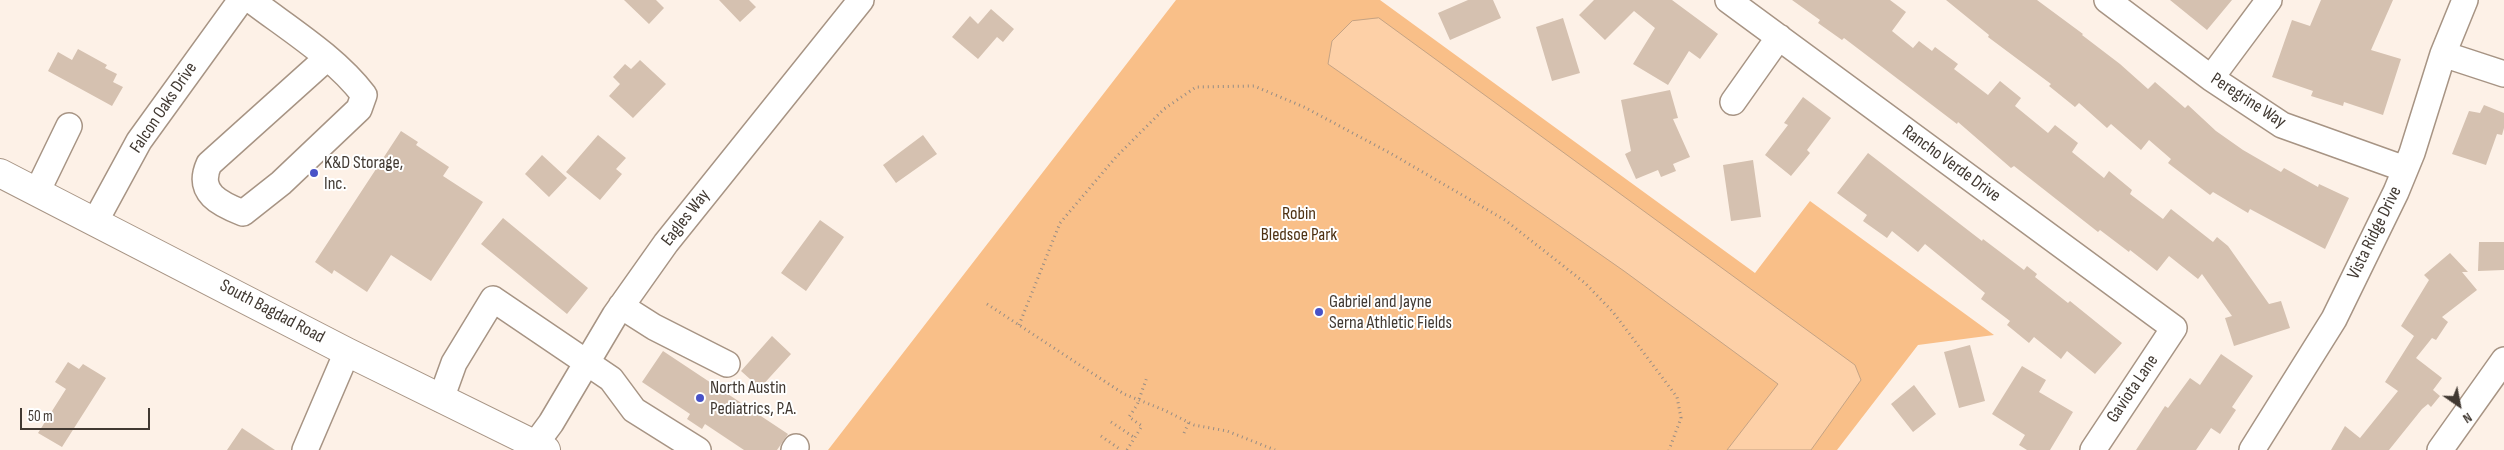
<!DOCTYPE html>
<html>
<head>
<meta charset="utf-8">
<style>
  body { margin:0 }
  #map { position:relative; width:2504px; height:450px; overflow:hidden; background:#fdf1e7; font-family:"Sofia Sans Condensed",sans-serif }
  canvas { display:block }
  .north { position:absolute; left:2434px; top:380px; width:50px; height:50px; -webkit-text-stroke:4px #fff; paint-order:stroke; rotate:147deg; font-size:14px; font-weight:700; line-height:20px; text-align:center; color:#413932 }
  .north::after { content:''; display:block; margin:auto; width:18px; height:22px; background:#413932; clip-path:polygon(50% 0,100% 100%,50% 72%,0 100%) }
  .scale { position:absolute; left:20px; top:408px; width:130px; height:22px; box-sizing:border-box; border:2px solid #413932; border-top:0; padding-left:6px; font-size:15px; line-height:18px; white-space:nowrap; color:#413932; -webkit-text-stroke:4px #fff; paint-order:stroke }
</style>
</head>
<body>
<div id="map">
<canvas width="2504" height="450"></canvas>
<div class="north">N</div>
<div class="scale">50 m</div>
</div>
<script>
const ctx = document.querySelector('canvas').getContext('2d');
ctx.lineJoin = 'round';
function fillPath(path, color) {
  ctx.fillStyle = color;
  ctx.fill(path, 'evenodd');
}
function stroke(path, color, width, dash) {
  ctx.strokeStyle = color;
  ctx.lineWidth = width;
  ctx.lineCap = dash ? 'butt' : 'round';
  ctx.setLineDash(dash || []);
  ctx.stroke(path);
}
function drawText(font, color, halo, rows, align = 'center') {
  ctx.font = font + ' "Sofia Sans Condensed",sans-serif';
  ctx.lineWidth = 4;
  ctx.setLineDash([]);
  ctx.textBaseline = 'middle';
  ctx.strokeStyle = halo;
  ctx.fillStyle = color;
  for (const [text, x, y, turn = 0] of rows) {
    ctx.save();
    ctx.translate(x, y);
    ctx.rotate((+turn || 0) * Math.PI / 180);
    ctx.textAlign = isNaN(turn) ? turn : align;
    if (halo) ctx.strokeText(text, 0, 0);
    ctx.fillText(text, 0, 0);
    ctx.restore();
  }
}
const green = new Path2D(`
  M1176,0h204l375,273 55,-72 184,134 -76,10 -81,105h-1009z`);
const water = new Path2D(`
  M1379,18l476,347 6,15 -50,70h-84l51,-66 -154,-113 -296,-207 4,-23 20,-20z`);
const building = new Path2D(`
  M624,0h32l8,8 -15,16z
  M719,0h30l7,7 -16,15z
  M1468,0h25l8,18 -51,22 -12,-27z
  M1594,0h78l46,34 -18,25 -11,-8 -21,34 -35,-21 22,-36 -21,-17 -29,29 -26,-25z
  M1792,0h98l16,12 -14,19 21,17 6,-7 13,10 3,-4 23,17 -4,5 34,26 12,-14 21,17 -6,8 33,27 7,-8 23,18 -6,9 32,26 5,-7 23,19 -2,4 33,25 8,-10 42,33 4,-5 11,9 41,58 12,-3 9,27 -56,18 -9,-28 7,-2 -30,-42 -4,5 -29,-23 -12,15 -27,-21 -1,2 -29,-22 -2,2 -84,-66 -3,2 -53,-46 -1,2 -113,-86 -2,2 -24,-17 2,-3z
  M1946,0h91l46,34 -1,1 38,29 28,25 7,-7 30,26 3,-3 28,26 27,19 38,22 3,-4 34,19 1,-3 30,14 -24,51 -75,-40 -2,4 -35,-21 -3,3 -42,-32 3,-4 -22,-19 -8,10 -30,-26 -4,4 -28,-25 -4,4 -26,-21 2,-2 -63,-47 1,-2z
  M2170,0h62l-25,30z
  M2321,0h72l-22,50 30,9 -18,56 -39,-13 -1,4 -32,-10 2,-5 -41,-14 20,-57 18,6z
  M991,9l23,20 -11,13 -6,-5 -19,22 -26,-22 18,-21 8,8z
  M1563,18l17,55 -28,8 -16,-54z
  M78,49l29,16 -2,3 12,6 -4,8 10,5 -11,19 -64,-35 10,-19 14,8z
  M640,60l26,24 -33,34 -24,-22 11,-12 -7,-7 12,-13 6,5z
  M1670,90l8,28 -5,1 17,38 -17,7 3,7 -15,6 -3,-7 -22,9 -11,-25 6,-3 -10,-51z
  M1803,97l28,21 -24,32 3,3 -19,23 -26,-21 23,-30 -4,-2z
  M2484,105l20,8v15l-2,7 -5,-1 -11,31 -34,-11 17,-43 11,2z
  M401,131l17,11 -2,3 33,22 -6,9 40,26 -52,79 -40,-26 -24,37 -33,-22 -2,4 -17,-12z
  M598,135l28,23 -10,11 6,5 -22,26 -34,-28z
  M923,135l14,19 -41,29 -13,-18z
  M1868,153l114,88 1,-2 41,31 3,-4 10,8 -2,3 33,26 2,-2 52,42 -27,31 -28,-23 -6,8 -27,-22 -5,6 -22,-18 3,-4 -29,-22 4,-6 -60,-49 -7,8 -26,-21 -5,7 -24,-17 4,-6 -30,-22z
  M542,155l25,23 -18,19 -24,-23z
  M1753,160l8,57 -30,4 -8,-56z
  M503,218l85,70 -21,26 -86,-70z
  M820,220l24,17 -38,54 -25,-18z
  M2479,242h25v28l-26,1z
  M2450,253l18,19h-6l15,18 -35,27 6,5 -12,18 -4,-2 -16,20 26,20 -9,12 7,6 -9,11 -3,-3 -6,5 -33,41h-58l14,-24 15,12 38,-47 -13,-9 29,-46 -13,-10 28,-46 -5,-5z
  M772,336l19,18 -31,34 -19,-17z
  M1970,345l15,56 -26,7 -15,-56z
  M663,351l125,83 -11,16h-33l-39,-26 -3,5 -15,-10 3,-5 -48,-32z
  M2221,354l32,22 -21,31 4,3 -16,24 -9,-6 -15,22h-60l29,-44 3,2 22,-30 10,7z
  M68,362l11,7 4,-5 23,14 -44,69 -24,-14 28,-44 -11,-7z
  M2022,366l24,14 -7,12 34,20 -23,38h-23l-8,-5 6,-10 -33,-21z
  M1914,385l22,29 -23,18 -22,-28z
  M242,428l33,22h-48z`);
const path = new Path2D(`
  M987,304l137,90 40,16 30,15 33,6 48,19
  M1019,325l41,-102 56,-66 48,-48 32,-22 58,-1 50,21 86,46 115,67 80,63 28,29 64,85 4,21 -12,32
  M1111,422l24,16
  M1184,433l5,-11
  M1101,436l20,14
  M1127,450l15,-24 -13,-9 8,-12 10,-28`);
const minor = new Path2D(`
  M251,0c38,29 84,57 113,95l-5,14 -78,74 -38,30c-23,-9 -47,-20 -34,-49l118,-106
  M1728,0l446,328 -81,122
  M2107,0l104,78 71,47 123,44
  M2443,54l61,20
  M2211,78l58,-78
  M1733,102l46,-65
  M37,192l32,-66
  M96,220l43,-79 102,-141
  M621,306l33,21 73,37
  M441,399l13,-36 39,-64 118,80 23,31 64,40
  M305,450l42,-98
  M531,450l20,-27 64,-108 51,-72 195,-243
  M794,450l2,-3
  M2252,450l82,-131 62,-127 16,-39 31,-99 22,-54
  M2440,450l64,-90`);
const major = new Path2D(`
  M0,173l347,179 199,98`);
const markers = [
  [314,173,5,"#4852c7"],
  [1319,312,5,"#4852c7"],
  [700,398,5,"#4852c7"]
];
const streetNames = [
  ["Peregrine Way",2248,101,33],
  ["Falcon Oaks Drive",164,108,-56],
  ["Rancho Verde Drive",1951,164,36],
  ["Eagles Way",686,218,-52],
  ["Vista Ridge Drive",2375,233,-64],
  ["South Bagdad Road",272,312,28],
  ["Gaviota Lane",2133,389,-56]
];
const poiNames = [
  ["K&D Storage,",324,163],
  ["Inc.",324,184],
  ["Gabriel and Jayne",1329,302],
  ["Serna Athletic Fields",1329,323],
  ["North Austin",710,388],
  ["Pediatrics, P.A.",710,409]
];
const parkNames = [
  ["Robin",1299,214],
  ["Bledsoe Park",1299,235]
];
fillPath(green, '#f9bf88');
fillPath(water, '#fdd0a7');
stroke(water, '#c5a384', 1);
fillPath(building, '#d5c1b0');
stroke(minor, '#a79484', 28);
stroke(major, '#a79484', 30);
stroke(path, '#968c84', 3, [1, 4]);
stroke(minor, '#fff', 25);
stroke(major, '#fff', 28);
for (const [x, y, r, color] of markers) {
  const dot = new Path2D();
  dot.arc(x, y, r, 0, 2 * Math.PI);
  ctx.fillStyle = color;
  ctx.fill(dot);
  stroke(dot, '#fff', 2);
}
drawText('18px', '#413932', '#fff', streetNames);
drawText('18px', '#413932', '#fff', poiNames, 'left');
drawText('18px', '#4e3112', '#fff', parkNames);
</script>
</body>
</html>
